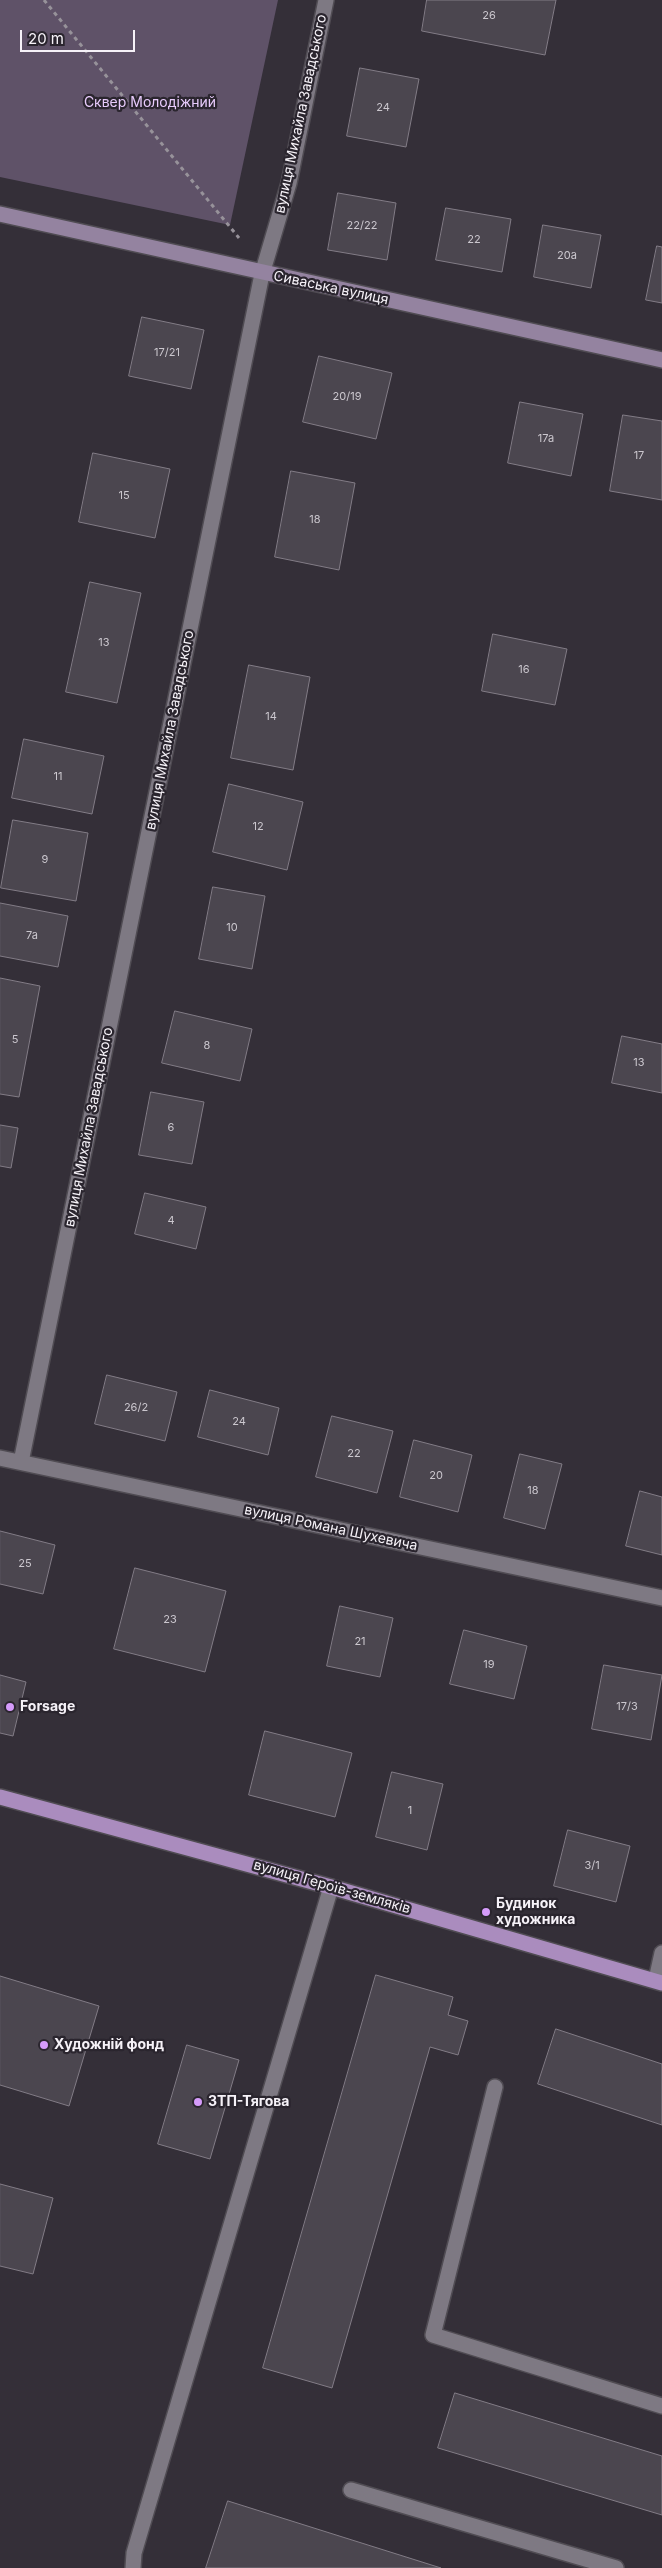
<!DOCTYPE html>
<html>
<head>
<meta charset="utf-8">
<style>
  body { margin:0 }
  #map { position:relative; width:662px; height:2568px; overflow:hidden; background:#342f38; font-family:Inter,sans-serif }
  canvas { display:block }
  .scale { position:absolute; left:20px; top:30px; width:115px; height:22px; box-sizing:border-box; border:2px solid #f6f2f8; border-top:0; padding-left:6px; font-size:15px; line-height:18px; white-space:nowrap; color:#f6f2f8; -webkit-text-stroke:4px #2a252e; paint-order:stroke }
</style>
</head>
<body>
<div id="map">
<canvas width="662" height="2568"></canvas>
<div class="scale">20 m</div>
</div>
<script>
const ctx = document.querySelector('canvas').getContext('2d');
ctx.lineJoin = 'round';
function fillPath(path, color) {
  ctx.fillStyle = color;
  ctx.fill(path, 'evenodd');
}
function stroke(path, color, width, dash) {
  ctx.strokeStyle = color;
  ctx.lineWidth = width;
  ctx.lineCap = dash ? 'butt' : 'round';
  ctx.setLineDash(dash || []);
  ctx.stroke(path);
}
function drawText(font, color, halo, rows, align = 'center') {
  ctx.font = font + ' Inter,sans-serif';
  ctx.lineWidth = 4.5;
  ctx.setLineDash([]);
  ctx.textBaseline = 'middle';
  ctx.strokeStyle = halo;
  ctx.fillStyle = color;
  for (const [text, x, y, turn = 0] of rows) {
    ctx.save();
    ctx.translate(x, y);
    ctx.rotate((+turn || 0) * Math.PI / 180);
    ctx.textAlign = isNaN(turn) ? turn : align;
    if (halo) ctx.strokeText(text, 0, 0);
    ctx.fillText(text, 0, 0);
    ctx.restore();
  }
}
const green = new Path2D(`
  M0,0h278l-48,225 -230,-48z`);
const building = new Path2D(`
  M427,0h129l-11,55 -123,-24z
  M360,68l59,11 -13,68 -59,-11z
  M338,193l58,10 -9,57 -59,-10z
  M446,208l65,11 -9,53 -66,-12z
  M543,225l58,10 -10,53 -57,-11z
  M657,246l5,1v56l-16,-3z
  M142,317l62,13 -13,59 -62,-13z
  M319,356l73,17 -16,66 -73,-17z
  M520,402l63,12 -12,62 -63,-13z
  M623,415l39,6v79l-52,-9z
  M93,453l77,16 -15,69 -76,-16z
  M291,471l64,12 -16,87 -64,-13z
  M90,582l51,11 -24,110 -51,-11z
  M493,634l74,15 -12,56 -73,-14z
  M249,665l61,12 -17,93 -62,-12z
  M24,739l80,17 -12,58 -80,-16z
  M229,784l74,18 -16,68 -74,-18z
  M13,820l75,13 -12,68 -75,-13z
  M213,887l52,9 -13,73 -53,-10z
  M0,903l68,13 -10,51 -58,-11z
  M0,978l40,8 -21,111 -19,-3z
  M175,1011l77,18 -12,52 -78,-18z
  M622,1036l40,8v49l-50,-10z
  M151,1092l53,10 -12,62 -53,-9z
  M0,1125l18,3 -7,40 -11,-2z
  M145,1193l61,14 -10,42 -61,-15z
  M107,1375l70,17 -12,49 -70,-17z
  M210,1390l69,18 -11,47 -70,-18z
  M332,1416l61,15 -16,62 -61,-16z
  M414,1440l58,15 -14,57 -58,-15z
  M520,1454l42,10 -17,65 -41,-11z
  M640,1491l22,6v58l-36,-9z
  M0,1531l55,14 -12,49 -43,-10z
  M135,1568l91,23 -21,81 -91,-23z
  M340,1606l53,12 -13,59 -53,-11z
  M464,1630l63,16 -13,53 -64,-15z
  M604,1665l58,10 -11,65 -59,-11z
  M0,1675l26,7 -13,54 -13,-3z
  M265,1731l87,22 -17,64 -86,-22z
  M392,1772l51,12 -16,66 -51,-13z
  M568,1830l62,16 -14,56 -62,-16z
  M376,1975l77,22 -5,18 20,6 -10,34 -28,-8 -98,341 -69,-20z
  M0,1976l99,30 -30,100 -69,-21z
  M556,2029l106,35v61l-124,-41z
  M187,2045l52,15 -29,99 -52,-15z
  M0,2184l53,14 -20,76 -33,-8z
  M455,2393l207,63v59l-224,-67z
  M228,2501l213,67h-235z`);
const path = new Path2D(`
  M44,0l195,238`);
const lane = new Path2D(`
  M495,2087l-62,248 229,71
  M351,2490l265,78
  M133,2568l1,-15 197,-666`);
const street = new Path2D(`
  M0,1458l662,140
  M21,1462l241,-1188 27,-91 37,-183
  M656,1980l6,-27`);
const secondary = new Path2D(`
  M0,214l662,146`);
const primary = new Path2D(`
  M0,1797l331,90 331,96`);
const markers = [
  [10,1707,5,"#d59bfa"],
  [486,1912,5,"#d59bfa"],
  [44,2045,5,"#d59bfa"],
  [198,2102,5,"#d59bfa"]
];
const numberNames = [
  ["26",489,16],
  ["24",383,108],
  ["22/22",362,226],
  ["22",474,240],
  ["20а",567,256],
  ["17/21",167,353],
  ["20/19",347,397],
  ["17а",546,439],
  ["17",639,456],
  ["15",124,496],
  ["18",315,520],
  ["13",104,643],
  ["16",524,670],
  ["14",271,717],
  ["11",58,777],
  ["12",258,827],
  ["9",45,860],
  ["10",232,928],
  ["7а",32,936],
  ["5",15,1040],
  ["8",207,1046],
  ["13",639,1063],
  ["6",171,1128],
  ["4",171,1221],
  ["26/2",136,1408],
  ["24",239,1422],
  ["22",354,1454],
  ["20",436,1476],
  ["18",533,1491],
  ["25",25,1564],
  ["23",170,1620],
  ["21",360,1642],
  ["19",489,1665],
  ["17/3",627,1707],
  ["1",410,1811],
  ["3/1",592,1866]
];
const parkNames = [
  ["Сквер Молодіжний",150,103]
];
const streetNames = [
  ["вулиця Михайла Завадського",301,114,-78],
  ["Сиваська вулиця",331,288,12],
  ["вулиця Михайла Завадського",170,730,-79],
  ["вулиця Михайла Завадського",89,1127,-79],
  ["вулиця Романа Шухевича",331,1528,12],
  ["вулиця Героїв-земляків",332,1887,16]
];
const poiNames = [
  ["Forsage",20,1707],
  ["Будинок",496,1904],
  ["художника",496,1920],
  ["Художній фонд",54,2045],
  ["ЗТП-Тягова",208,2102]
];
fillPath(green, '#5f5268');
fillPath(building, '#4b464f');
stroke(building, '#827c86', 1);
stroke(lane, '#504c53', 18);
stroke(street, '#504c53', 18);
stroke(secondary, '#504c53', 18);
stroke(primary, '#504c53', 18);
stroke(path, '#97929a', 3, [4, 4]);
stroke(lane, '#7e7983', 15);
stroke(street, '#7e7983', 15);
stroke(secondary, '#9483a0', 15);
stroke(primary, '#aa8cbe', 15);
for (const [x, y, r, color] of markers) {
  const dot = new Path2D();
  dot.arc(x, y, r, 0, 2 * Math.PI);
  ctx.fillStyle = color;
  ctx.fill(dot);
  stroke(dot, '#2a252e', 2);
}
drawText('11px', '#cbc7ce', null, numberNames);
drawText('14px', '#e8cbfc', '#2a252e', parkNames);
drawText('14px', '#f6f2f8', '#2a252e', streetNames);
drawText('bold 14px', '#f6f2f8', '#2a252e', poiNames, 'left');
</script>
</body>
</html>
